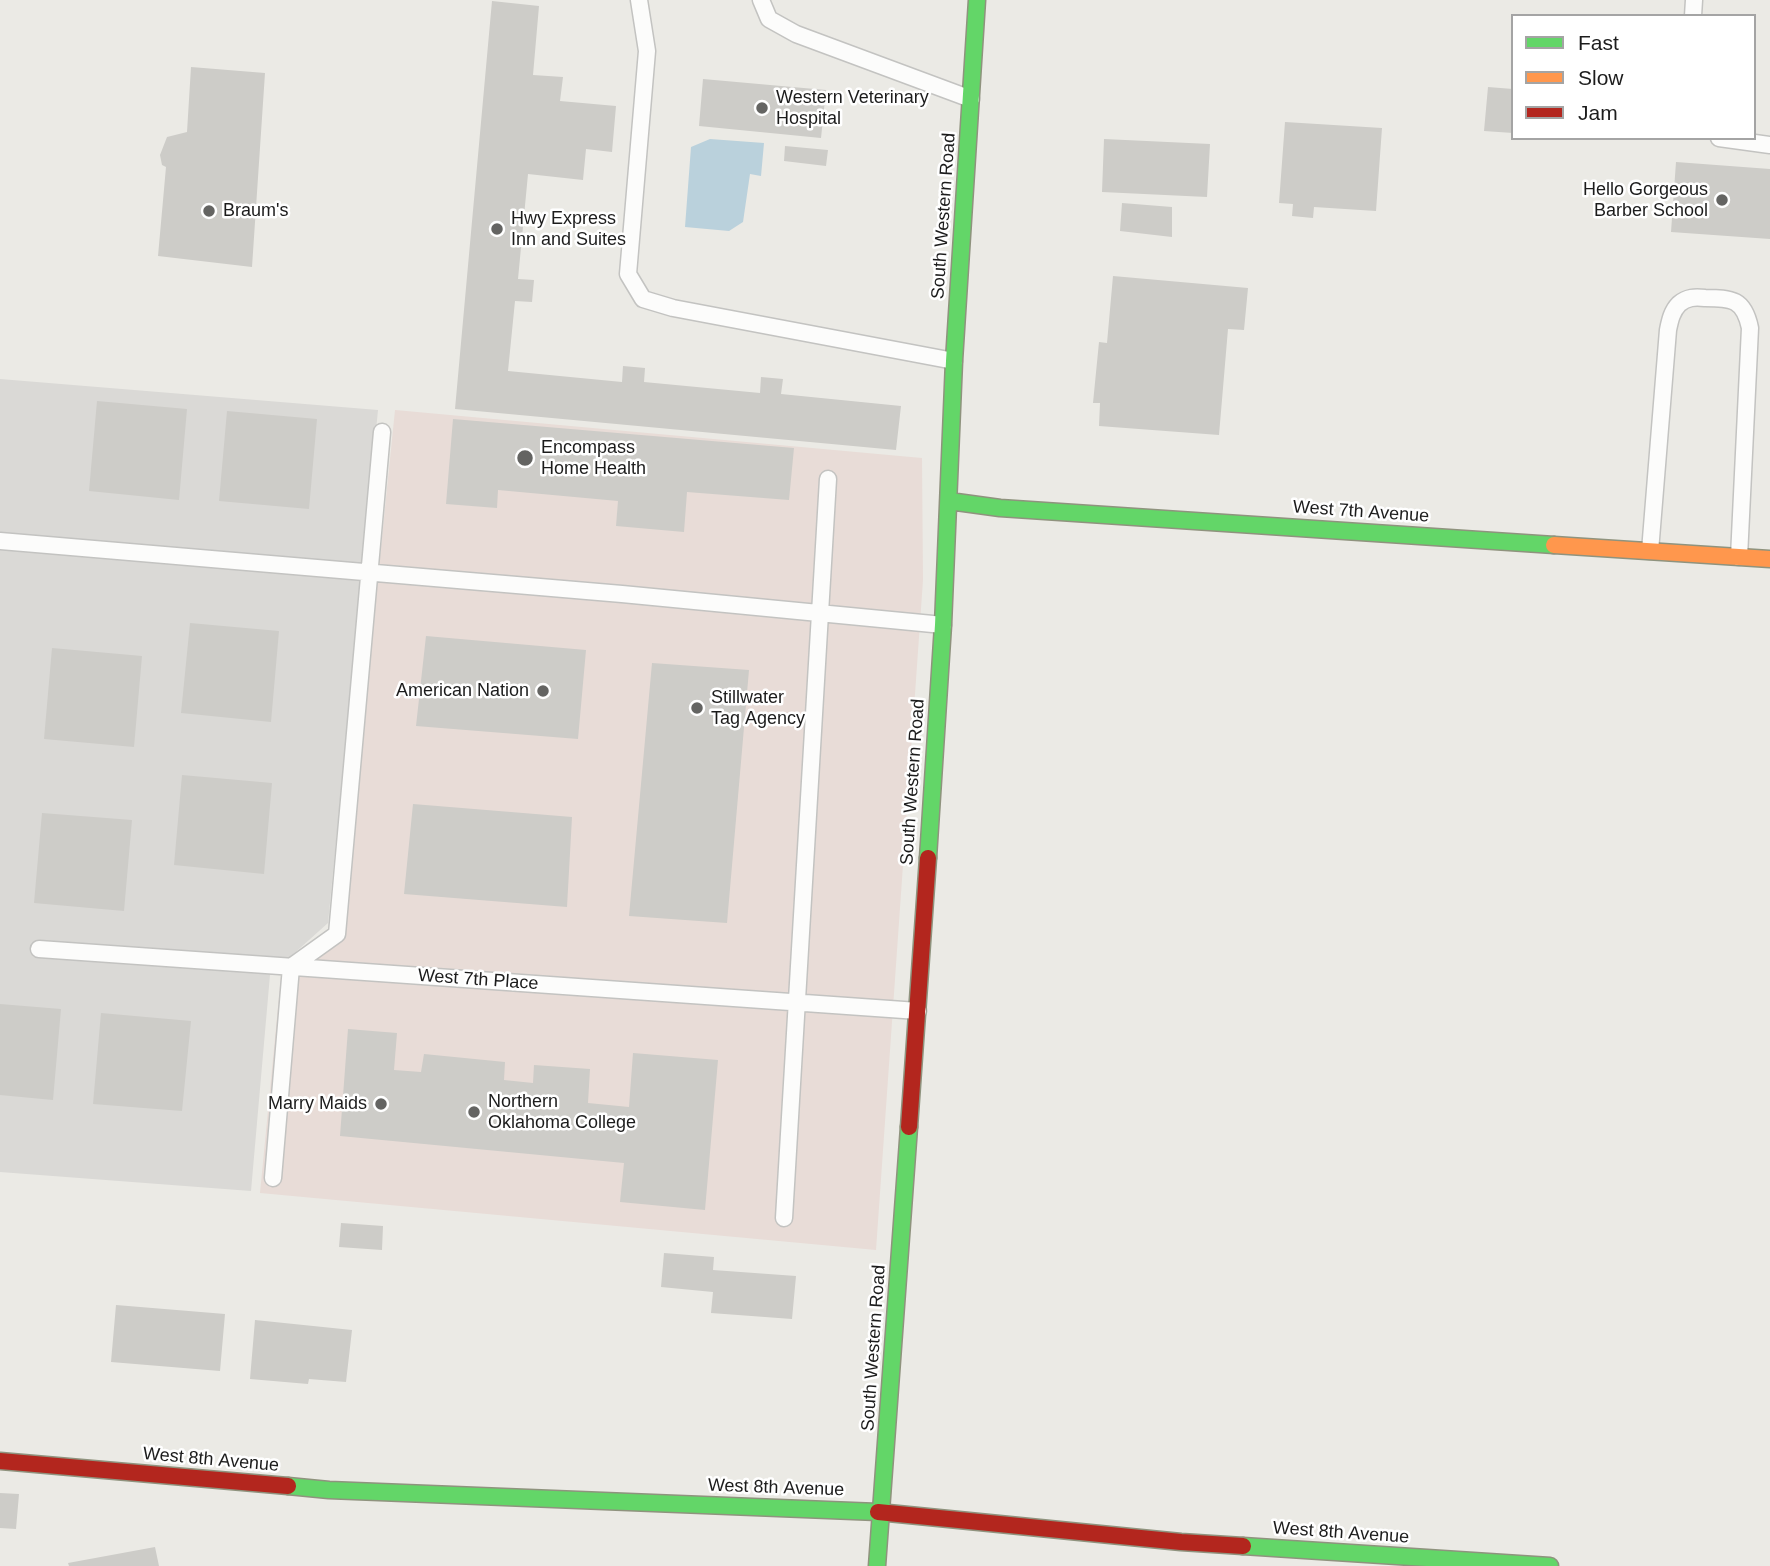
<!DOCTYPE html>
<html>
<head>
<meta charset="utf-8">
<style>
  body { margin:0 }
  #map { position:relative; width:1770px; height:1566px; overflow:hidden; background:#ebeae5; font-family:Helvetica,sans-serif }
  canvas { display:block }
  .legend { position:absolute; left:1511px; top:14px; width:245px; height:126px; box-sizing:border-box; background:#fff; border:2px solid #a4a4a4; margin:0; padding:9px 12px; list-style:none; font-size:21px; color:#1c1c1c }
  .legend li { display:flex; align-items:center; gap:14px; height:35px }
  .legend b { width:35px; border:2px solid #a4a4a4 }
</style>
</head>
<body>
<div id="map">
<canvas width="1770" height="1566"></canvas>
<ul class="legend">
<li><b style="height:9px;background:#63d668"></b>Fast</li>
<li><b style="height:9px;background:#ff974d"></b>Slow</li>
<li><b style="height:9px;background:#b3261e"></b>Jam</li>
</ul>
</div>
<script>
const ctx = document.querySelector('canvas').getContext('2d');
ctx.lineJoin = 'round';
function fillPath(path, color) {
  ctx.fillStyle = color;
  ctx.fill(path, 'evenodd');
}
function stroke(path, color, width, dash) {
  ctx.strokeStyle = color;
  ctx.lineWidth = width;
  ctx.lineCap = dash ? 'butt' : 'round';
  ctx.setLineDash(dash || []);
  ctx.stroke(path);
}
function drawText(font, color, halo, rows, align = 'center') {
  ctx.font = font + ' Helvetica,sans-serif';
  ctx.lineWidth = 5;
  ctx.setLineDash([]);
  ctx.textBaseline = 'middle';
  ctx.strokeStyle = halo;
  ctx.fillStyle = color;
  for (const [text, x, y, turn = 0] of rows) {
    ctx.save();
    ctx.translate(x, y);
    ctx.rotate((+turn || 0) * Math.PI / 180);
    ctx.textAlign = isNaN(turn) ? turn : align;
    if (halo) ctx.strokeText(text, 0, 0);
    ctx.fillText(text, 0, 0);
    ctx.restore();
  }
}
const residential = new Path2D(`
  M0,379l378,31 -50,513 -58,52 -19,216 -251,-19z`);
const commercial = new Path2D(`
  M395,410l527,48 1,122 -47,670 -616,-57 21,-217 57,-52 38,-328z`);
const water = new Path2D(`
  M710,139l54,4 -3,33 -11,-2 -7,48 -14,9 -44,-4 6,-80z`);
const building = new Path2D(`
  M492,1l47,5 -6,69 30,2 -3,24 56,5 -4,46 -26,-3 -3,31 -55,-6 -10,105 16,1 -2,22 -17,-1 -7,70 114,11 1,-16 22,2 -1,14 116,11 1,-16 22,2 -2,15 120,12 -5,44 -441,-41z
  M191,67l74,6 -13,194 -94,-11 8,-89 -4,-2 -2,-10 7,-18 20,-5z
  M703,79l123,11 -5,48 -122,-12z
  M1488,87l25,2v44l-29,-2z
  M1285,122l97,6 -6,83 -62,-4 -1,11 -21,-2 1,-12 -14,-1z
  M1104,139l106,5 -3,53 -105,-5z
  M785,146l43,4 -2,16 -42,-5z
  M1676,162l94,7v70l-99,-7z
  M1122,203l50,4v30l-52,-6z
  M1113,276l135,12 -4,42 -16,-1 -9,106 -120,-9 1,-23h-7l6,-61 8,1z
  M97,401l90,8 -8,91 -90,-9z
  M227,411l90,8 -8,90 -90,-8z
  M453,419l341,29 -5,52 -102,-8 -3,40 -68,-6 2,-25 -120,-11 -1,18 -51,-4z
  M190,623l89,8 -8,91 -90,-9z
  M426,636l160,14 -8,89 -162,-13z
  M52,648l90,8 -8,91 -90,-8z
  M652,663l97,7 -22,253 -98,-7z
  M182,775l90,8 -8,91 -90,-9z
  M413,804l159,13 -5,90 -163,-13z
  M42,813l90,7 -8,91 -90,-8z
  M0,1004l61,5 -8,91 -53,-5z
  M101,1013l90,8 -9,90 -89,-7z
  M348,1029l49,4 -3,37 27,2 3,-18 81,8 -1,18 29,3 1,-18 56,4 -2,34 41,4 4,-54 85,7 -13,150 -85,-8 4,-39 -284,-27z
  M341,1223l42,3 -1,24 -43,-3z
  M664,1253l50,4 -1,13 83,6 -4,43 -81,-6 2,-21 -52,-5z
  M116,1305l109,9 -5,57 -109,-9z
  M255,1320l97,10 -6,52 -37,-3 -1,5 -58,-5z
  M0,1493l19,1 -3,35 -16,-1z
  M155,1547l4,19h-90l-1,-3z`);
const lane = new Path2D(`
  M639,0l8,51 -19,223 15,25 30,9 281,53
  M761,0l8,19 27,15 175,65
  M1693,16l1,-16
  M1719,138l51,7
  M0,541l622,53 321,31
  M1650,551l18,-221c2,-10 4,-19 11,-26 8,-7 16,-7 26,-6 27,0 39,1 45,30l-11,229
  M39,949l879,62
  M273,1178l18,-211 46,-33 45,-502
  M784,1218l44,-739`);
const fast = new Path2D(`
  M949,501l51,7 554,37
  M928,858l15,-233 11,-264 23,-361
  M288,1486l41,4 549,22
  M1243,1546l307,20
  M877,1566l32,-439`);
const slow = new Path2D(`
  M1554,545l216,14`);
const jam = new Path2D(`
  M909,1127l19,-269
  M0,1461l288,25
  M878,1512l303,30 62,4`);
const markers = [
  [762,108,7,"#646462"],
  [1722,200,7,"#646462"],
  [209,211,7,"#646462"],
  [497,229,7,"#646462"],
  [525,458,9,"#646462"],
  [543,691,7,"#646462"],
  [697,708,7,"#646462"],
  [381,1104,7,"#646462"],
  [474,1112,7,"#646462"]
];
const poiNames = [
  ["Western Veterinary",776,98],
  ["Hospital",776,119],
  ["Hello Gorgeous",1708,190,"right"],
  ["Barber School",1708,211,"right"],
  ["Braum's",223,211],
  ["Hwy Express",511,219],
  ["Inn and Suites",511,240],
  ["Encompass",541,448],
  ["Home Health",541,469],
  ["American Nation",529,691,"right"],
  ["Stillwater",711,698],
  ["Tag Agency",711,719],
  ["Northern",488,1102],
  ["Oklahoma College",488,1123],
  ["Marry Maids",367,1104,"right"]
];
const streetNames = [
  ["South Western Road",944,216,-86],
  ["West 7th Avenue",1361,512,4],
  ["South Western Road",913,782,-86],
  ["West 7th Place",478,980,4],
  ["South Western Road",874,1348,-86],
  ["West 8th Avenue",211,1460,5],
  ["West 8th Avenue",776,1488,2],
  ["West 8th Avenue",1341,1533,4]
];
fillPath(residential, '#dad9d6');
fillPath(commercial, '#e8dcd7');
fillPath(water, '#bad1dc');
fillPath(building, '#cdccc8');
stroke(lane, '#c3c3c1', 19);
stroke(fast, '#8f937e', 19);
stroke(slow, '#8f937e', 19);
stroke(jam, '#8f937e', 19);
stroke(lane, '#fcfcfb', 16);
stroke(fast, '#63d668', 16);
stroke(slow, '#ff974d', 16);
stroke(jam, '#b3261e', 16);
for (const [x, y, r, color] of markers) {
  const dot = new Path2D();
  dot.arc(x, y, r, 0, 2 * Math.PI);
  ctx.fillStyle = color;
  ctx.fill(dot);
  stroke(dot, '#fff', 2.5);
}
drawText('18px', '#1c1c1c', '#fff', poiNames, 'left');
drawText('18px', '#1c1c1c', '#fff', streetNames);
</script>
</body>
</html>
